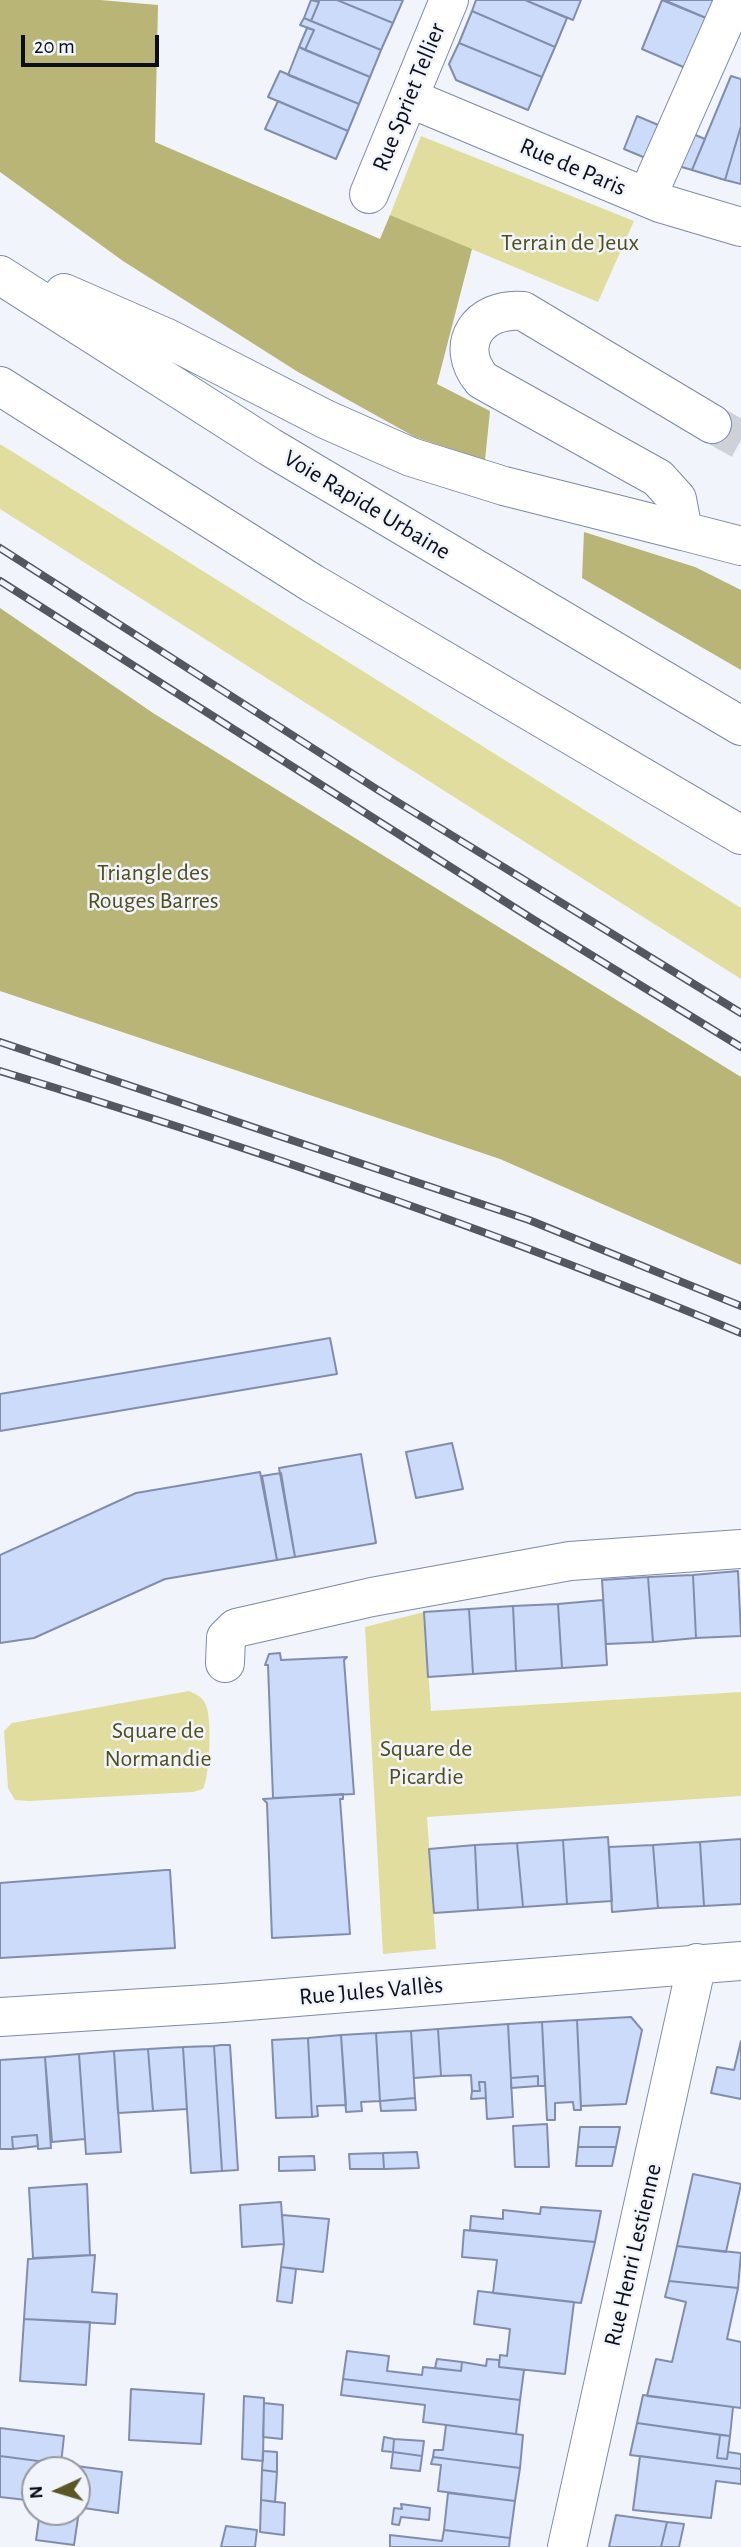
<!DOCTYPE html>
<html>
<head>
<meta charset="utf-8">
<style>
  body { margin:0 }
  #map { position:relative; width:741px; height:2547px; overflow:hidden; background:#f1f4fa; font-family:"Alegreya Sans",sans-serif }
  canvas { display:block }
  .north { position:absolute; left:21px; top:2456px; width:70px; height:70px; box-sizing:border-box; background:#f1f4fa; border:2px solid #9598a0; border-radius:50%; rotate:266deg; font-size:19px; font-weight:700; line-height:28px; text-align:center; color:#0b0f19 }
  .north::after { content:''; display:block; margin:auto; width:24px; height:32px; background:#5b5724; clip-path:polygon(50% 0,100% 100%,50% 72%,0 100%) }
  .scale { position:absolute; left:21px; top:35px; width:138px; height:32px; box-sizing:border-box; border:4px solid #0b0f19; border-top:0; padding-left:9px; font-size:21px; line-height:24px; white-space:nowrap; color:#0b0f19; -webkit-text-stroke:5px #f1f4fa; paint-order:stroke }
</style>
</head>
<body>
<div id="map">
<canvas width="741" height="2547"></canvas>
<div class="north">N</div>
<div class="scale">20 m</div>
</div>
<script>
const ctx = document.querySelector('canvas').getContext('2d');
ctx.lineJoin = 'round';
function fillPath(path, color) {
  ctx.fillStyle = color;
  ctx.fill(path, 'evenodd');
}
function stroke(path, color, width, dash) {
  ctx.strokeStyle = color;
  ctx.lineWidth = width;
  ctx.lineCap = dash ? 'butt' : 'round';
  ctx.setLineDash(dash || []);
  ctx.stroke(path);
}
function drawText(font, color, halo, rows, align = 'center') {
  ctx.font = font + ' "Alegreya Sans",sans-serif';
  ctx.lineWidth = 5;
  ctx.setLineDash([]);
  ctx.textBaseline = 'middle';
  ctx.strokeStyle = halo;
  ctx.fillStyle = color;
  for (const [text, x, y, turn = 0] of rows) {
    ctx.save();
    ctx.translate(x, y);
    ctx.rotate((+turn || 0) * Math.PI / 180);
    ctx.textAlign = isNaN(turn) ? turn : align;
    if (halo) ctx.strokeText(text, 0, 0);
    ctx.fillText(text, 0, 0);
    ctx.restore();
  }
}
const green = new Path2D(`
  M421,136l213,85 -36,81 -208,-87z
  M0,444l741,464v71l-741,-470z
  M424,1612l7,99 310,-19v104l-314,21 9,132 -53,5 -18,-327z
  M189,1691c7,3 13,5 17,14 6,15 4,70 -3,84l-10,3 -164,9 -14,-1 -7,-12 -4,-57 8,-8z`);
const forest = new Path2D(`
  M0,0h100l58,5 -3,137 225,97 10,-24 82,34 -35,135 53,27 -5,49 -70,-23 -117,-65 -175,-111 -123,-89z
  M584,532l111,35 46,23v80l-159,-92z
  M0,608l153,105 588,364v188l-241,-106 -500,-168z`);
const building = new Path2D(`
  M311,0l8,2 -8,19 -7,-3z
  M314,0h23l56,23 -12,27 -70,-29 8,-19z
  M337,0h66l-10,23z
  M476,0h49l42,18 -12,29 -83,-36z
  M525,0h56l-8,20z
  M662,0l56,23 -21,50 -55,-24z
  M664,0h64l-10,23z
  M472,11l83,36 -13,30 -83,-34z
  M304,18l77,32 -11,27 -65,-27 9,-20 -14,-5z
  M307,28l7,2 -9,20 -6,-3z
  M459,43l83,34 -14,33 -72,-30 -7,-16z
  M299,47l71,30 -11,27 -71,-29z
  M280,71l79,33 -11,27 -80,-34z
  M731,76l10,3v47l-16,54 -33,-10z
  M278,101l70,30 -12,28 -71,-30z
  M637,116l33,14 -15,32 -31,-13z
  M741,126v58l-16,-4z
  M681,129l24,10 -13,31 -24,-7z
  M330,1338l7,36 -337,57v-37z
  M452,1443l11,46 -47,9 -10,-46z
  M361,1454l15,89 -81,14 -16,-89z
  M260,1472l17,88 -112,19 -131,59 -34,5v-88l136,-62z
  M281,1473l14,84 -18,3 -15,-84z
  M738,1571l3,65 -45,2 -3,-63z
  M693,1575l3,63 -43,4 -5,-65z
  M648,1577l5,65 -47,2 -4,-64z
  M603,1600l4,65 -45,3 -4,-64z
  M558,1604l4,64 -46,3 -3,-65z
  M513,1606l3,65 -43,3 -4,-65z
  M469,1609l4,65 -45,3 -4,-65z
  M280,1653l1,7 66,-3 -3,3 10,134 -81,4 -5,-133h-3l4,-11z
  M343,1794v5h-3l10,135 -78,4 -5,-135 -4,-4z
  M608,1837l4,64 -45,3 -4,-64z
  M741,1839v65l-37,2 -4,-64z
  M563,1840l4,64 -44,3 -6,-64z
  M700,1842l4,64 -46,2 -5,-63z
  M517,1843l6,64 -45,3 -3,-65z
  M475,1845l3,65 -44,3 -5,-64z
  M653,1845l5,63 -46,4 -3,-65z
  M166,1870h4l5,78 -175,10v-75z
  M631,2017l11,13 -16,74 -45,2 -4,-86z
  M577,2020l4,90h-7l-1,-8 -18,1v17h-8l-5,-98z
  M542,2022l3,64h-7v-10l-27,2 -3,-54z
  M508,2024l5,93 -26,2 -2,-37h-6l1,9h-8l-1,-16 -30,1 -3,-47z
  M438,2029l3,47 -27,2 -3,-47z
  M411,2031l4,67 -35,3 -4,-68z
  M376,2033l4,68 -19,1 1,9 -16,1 -5,-77z
  M341,2035l5,70 -29,1 1,10 -6,1 -4,-79z
  M308,2038l4,79 -36,1 -4,-78z
  M741,2041v58l-30,-6 6,-26 17,3z
  M221,2045h9l8,125 -16,1 -8,-125z
  M214,2046l8,125 -31,2 -8,-126z
  M183,2047l4,62 -34,2 -5,-62z
  M148,2049l5,62 -35,2 -4,-62z
  M114,2051l7,101 -35,2 -7,-100z
  M79,2054l6,85 -33,3 -7,-85z
  M45,2057l6,91 -13,1 -1,-14 -25,2 1,12h-13v-89z
  M538,2076v10l-27,2v-10z
  M479,2082h6l1,16 -15,1 1,-8h8z
  M415,2098l1,12 -35,1 -1,-10z
  M547,2124l2,43h-34l-2,-41z
  M580,2127h40l-4,20h-38z
  M37,2135l1,11 -25,3 -1,-12z
  M578,2147h38l-4,19h-36z
  M417,2152l2,16 -35,1 -1,-16z
  M383,2153l1,16h-34l-1,-15z
  M314,2156l1,14 -36,1v-14z
  M693,2174l48,10 -15,68 -49,-6z
  M87,2184l3,71 -57,3 -4,-70z
  M281,2202l3,42 -42,3 -2,-42z
  M541,2207l60,4 -6,31 -125,-12 1,-14 32,3v-9l37,4z
  M282,2215l47,4 -6,53 -42,-5 3,-23z
  M464,2230l131,12 -14,61 -88,-10 4,-33 -35,-3z
  M677,2246l64,7 -3,35 -69,-7z
  M95,2255l-3,37 25,2 -2,30 -91,-5 4,-60z
  M281,2267l15,2 -4,34 -15,-2z
  M669,2281l69,7 -11,51 14,3v66l-94,-12 9,-37 16,3 14,-60 -21,-5z
  M478,2291l96,11 -9,72 -66,-7 1,-12 7,1 3,-27 -36,-5z
  M24,2319l66,3 -4,63 -66,-4z
  M347,2351l42,5 -2,15 35,4 1,-8 38,4 1,-9 24,4 1,-7 12,1v7l25,3 -4,30 -177,-21z
  M437,2359l25,3 -1,9 -26,-3z
  M343,2379l177,21 -4,34 -93,-12 2,-17 -84,-10z
  M131,2389l73,5 -3,50 -72,-4z
  M643,2395l90,12 -3,29 -93,-13z
  M244,2396l20,2 -1,63 -21,-2z
  M264,2403l19,2 -1,34 -19,-2z
  M637,2423l83,12 -3,23 10,1 1,-7 13,2v15l-111,-14z
  M446,2425l77,10 -3,33 -87,-11 1,-7h9z
  M0,2428l64,8 -3,28 -61,-8z
  M720,2435l10,1 -3,23 -10,-1z
  M384,2437l10,2 -1,13 -11,-1z
  M394,2439l30,2 -2,15 -29,-4z
  M263,2451l14,1v20l-15,-2z
  M393,2452l29,4 -2,15 -29,-3z
  M0,2456l122,16 -4,41 -41,-6v-37h-42v31l-35,-4z
  M640,2456l101,13v15l-25,-3 -5,37 -78,-8z
  M433,2457l87,11 -5,33 -77,-10 3,-26 -10,-1z
  M262,2470l15,2 -2,30 -14,-2z
  M448,2493l67,8 -5,37 -66,-8z
  M261,2500l24,3 -1,32 -24,-3z
  M401,2504l29,4 -1,12 -28,-3 -2,8 -7,-1 2,-16 8,1z
  M77,2510l2,1 -5,34 -38,-5 4,-28z
  M616,2515l51,7 -6,25h-52z
  M667,2522l17,2 -5,23h-18z
  M226,2526l31,4 -2,17h-34z
  M444,2530l66,8 -1,9h-119v-12l52,6z`);
const minorTunnel = new Path2D(`
  M712,424l29,16`);
const minor = new Path2D(`
  M409,98l251,105 81,24
  M369,194l80,-194
  M647,197l87,-197
  M712,424l-189,-113c-45,-4 -70,34 -41,69l176,98 19,21 6,32 58,15
  M225,1663l1,-25 10,-10 136,-31 198,-36 171,-12
  M0,2017l223,-14 518,-42
  M567,2547l130,-584`);
const highway = new Path2D(`
  M0,275l270,172 471,279
  M64,293l103,45 158,81 86,38 93,29 179,45
  M0,386l312,197 429,252`);
const rail = new Path2D(`
  M0,548l378,242 363,223
  M0,581l534,339 207,127
  M0,1042l529,178 212,86
  M0,1071c251,76 499,161 741,262`);
const streetNames = [
  ["Rue Spriet Tellier",409,97,-68],
  ["Rue de Paris",573,167,23],
  ["Voie Rapide Urbaine",367,505,31],
  ["Rue Jules Vallès",371,1991,-5],
  ["Rue Henri Lestienne",633,2255,-77]
];
const parkNames = [
  ["Terrain de Jeux",570,243],
  ["Triangle des",153,873],
  ["Rouges Barres",153,901],
  ["Square de",158,1731],
  ["Normandie",158,1759],
  ["Square de",426,1749],
  ["Picardie",426,1777]
];
fillPath(green, '#e1dd9e');
fillPath(forest, '#b8b576');
fillPath(building, '#cddbfb');
stroke(building, '#818dab', 2);
stroke(minorTunnel, '#ced2d8', 38, [38, 19]);
stroke(minor, '#7d8aa7', 40);
stroke(highway, '#7d8aa7', 40);
stroke(minor, '#fff', 38);
stroke(highway, '#fff', 38);
stroke(rail, '#545760', 8);
stroke(rail, '#f1f4fa', 5, [16]);
drawText('24px', '#0b0f19', '#f1f4fa', streetNames);
drawText('24px', '#514e1e', '#f1f4fa', parkNames);
</script>
</body>
</html>
